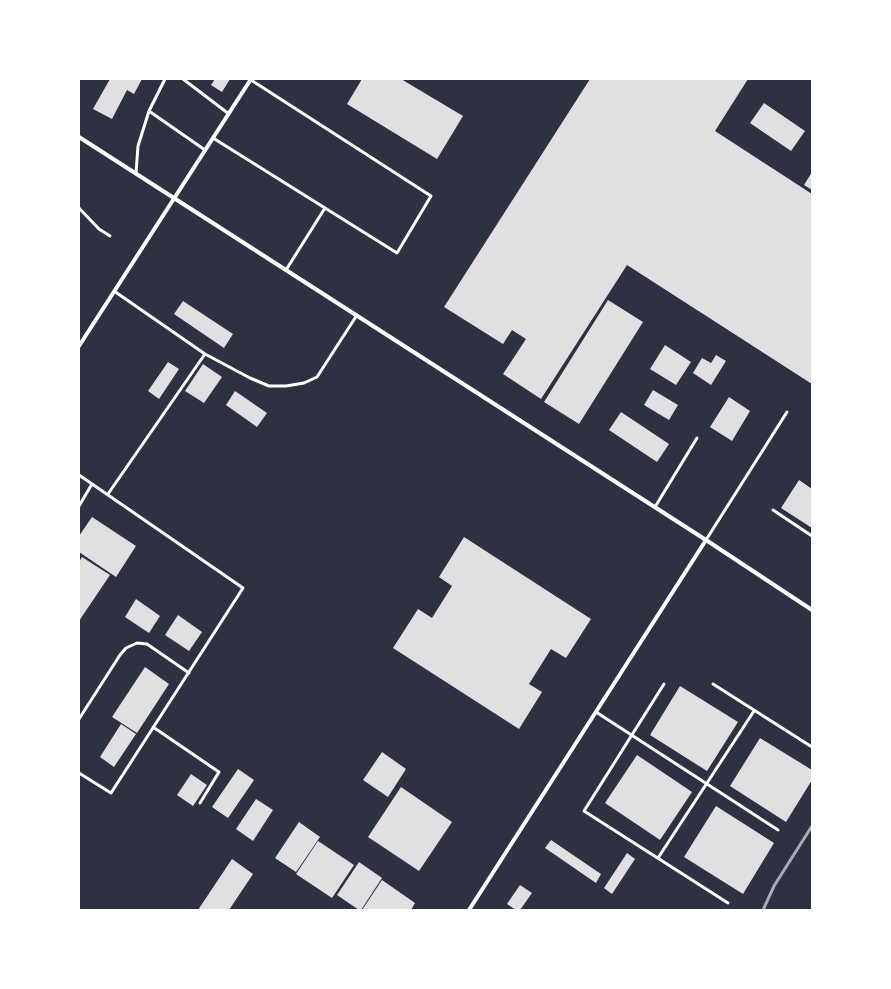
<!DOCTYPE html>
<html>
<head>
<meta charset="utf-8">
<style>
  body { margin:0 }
  #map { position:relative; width:891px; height:989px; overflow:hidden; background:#2d3142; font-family:"Noto Sans",sans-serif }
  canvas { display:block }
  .frame { position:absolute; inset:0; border:80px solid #fff; pointer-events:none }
</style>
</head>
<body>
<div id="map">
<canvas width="891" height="989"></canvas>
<div class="frame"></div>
</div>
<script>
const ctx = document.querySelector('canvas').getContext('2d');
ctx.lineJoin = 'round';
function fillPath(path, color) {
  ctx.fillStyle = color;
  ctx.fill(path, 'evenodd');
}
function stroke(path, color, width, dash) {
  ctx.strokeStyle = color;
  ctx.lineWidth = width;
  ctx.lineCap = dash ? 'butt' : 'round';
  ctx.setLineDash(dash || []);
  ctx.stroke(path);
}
const building = new Path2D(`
  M110,79h32l-8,15 -7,-4 -15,29 -19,-10z
  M215,79h15l-8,13 -11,-7z
  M362,79h39l62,37 -26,43 -90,-55z
  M590,79h158l-33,52 97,63v190l-185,-119 -86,134 -38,-25 23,-35 -14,-9 -9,14 -59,-37z
  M764,103l41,28 -14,20 -41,-28z
  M812,172v18l-8,-5z
  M608,300l35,22 -64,102 -35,-22z
  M183,301l50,33 -9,14 -50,-34z
  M665,345l26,17 -15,23 -26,-16z
  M716,355l10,6 -15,24 -18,-12 9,-15 9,5z
  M168,362l11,7 -20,30 -11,-8z
  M203,364l19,13 -18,26 -19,-12z
  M653,390l25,15 -9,15 -25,-15z
  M235,391l32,22 -10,14 -31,-22z
  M729,397l21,14 -18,30 -22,-14z
  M621,412l48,32 -12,18 -48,-32z
  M799,480l13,9v39l-31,-20z
  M92,517l44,29 -20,31 -37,-25v-16z
  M464,537l127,82 -25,39 -15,-9 -22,35 13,8 -23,37 -126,-81 25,-39 14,9 20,-32 -13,-9z
  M82,557l28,18 -31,46v-59z
  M136,599l24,17 -11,17 -24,-16z
  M178,615l24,17 -13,19 -24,-16z
  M145,667l24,17 -32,49 -25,-16z
  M680,686l58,36 -31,49 -57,-36z
  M121,724l15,10 -22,33 -14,-10z
  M760,738l52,32v10l-26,42 -56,-36z
  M382,752l24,17 -18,28 -25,-17z
  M637,755l55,37 -32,48 -55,-37z
  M238,769l16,11 -26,38 -16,-11z
  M191,774l16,11 -14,21 -16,-11z
  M401,787l51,35 -33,49 -51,-34z
  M256,799l17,11 -20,31 -17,-12z
  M716,806l58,37 -31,51 -59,-37z
  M299,822l21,15 -24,35 -21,-14z
  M551,840l50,34 -5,9 -51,-35z
  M318,841l36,24 -22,33 -36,-24z
  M627,853l8,6 -23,35 -8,-6z
  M232,859l21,15 -24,36h-31z
  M359,862l23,16 -21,32h-2l-22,-15z
  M382,880l33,23 -4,7h-49z
  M520,885l12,8 -12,17h-4l-9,-6z`);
const service = new Path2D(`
  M165,79l-16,32 56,39
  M183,79l46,35
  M213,138l184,115 34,-57 -180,-116
  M136,173l2,-27 11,-35
  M79,208l20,21 11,7
  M286,270l39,-62
  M114,291l91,63 45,24 19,8h17l18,-3 13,-6 40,-62
  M79,475l164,113 -132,205 -32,-20
  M108,494l97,-140
  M79,506l13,-22
  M655,507l42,-69
  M773,510l39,26
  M706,540l81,-128
  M664,684l-80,127 144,92
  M713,684l99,63
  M596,712l182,118
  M79,719l41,-64 6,-7 11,-5 10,1 42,29
  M153,727l66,45 -19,31
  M658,858l96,-147`);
const minor = new Path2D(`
  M79,137l627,403 106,70
  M79,346l172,-267
  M469,910l237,-370`);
const rail = new Path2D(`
  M763,910l11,-24 38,-60`);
fillPath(building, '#e0e0e3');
stroke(service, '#fff', 3);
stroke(minor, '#fff', 4);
stroke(rail, '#abadb3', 3);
</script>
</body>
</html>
